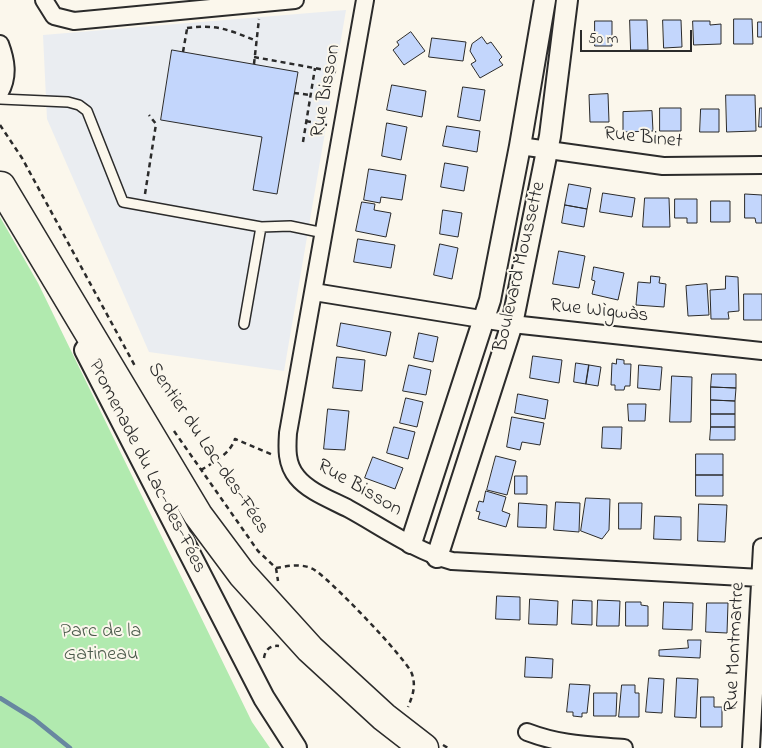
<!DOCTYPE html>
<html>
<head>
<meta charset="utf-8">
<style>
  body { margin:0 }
  #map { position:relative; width:762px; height:748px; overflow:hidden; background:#fbf7ec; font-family:"Indie Flower",sans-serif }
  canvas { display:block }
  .scale { position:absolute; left:580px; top:30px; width:112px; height:22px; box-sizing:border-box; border:2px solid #2b2b2b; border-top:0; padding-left:6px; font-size:15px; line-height:18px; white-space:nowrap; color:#2b2b2b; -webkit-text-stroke:4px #fbf7ec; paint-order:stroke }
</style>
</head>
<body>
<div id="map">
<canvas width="762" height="748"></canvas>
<div class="scale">50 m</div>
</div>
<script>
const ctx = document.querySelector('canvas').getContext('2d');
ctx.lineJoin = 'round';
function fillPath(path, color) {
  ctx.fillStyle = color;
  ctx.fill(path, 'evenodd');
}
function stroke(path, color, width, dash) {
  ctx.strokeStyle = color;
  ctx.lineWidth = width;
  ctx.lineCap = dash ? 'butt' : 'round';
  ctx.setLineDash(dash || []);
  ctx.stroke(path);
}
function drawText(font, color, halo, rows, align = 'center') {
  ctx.font = font + ' "Indie Flower",sans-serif';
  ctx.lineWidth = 4;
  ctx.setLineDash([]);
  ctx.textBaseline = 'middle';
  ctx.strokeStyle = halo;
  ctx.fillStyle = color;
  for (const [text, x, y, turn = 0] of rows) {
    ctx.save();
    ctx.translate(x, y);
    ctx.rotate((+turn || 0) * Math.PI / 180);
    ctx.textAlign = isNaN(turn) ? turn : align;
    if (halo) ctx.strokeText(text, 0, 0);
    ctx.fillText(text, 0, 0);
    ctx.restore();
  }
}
const built = new Path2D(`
  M346,10l-62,361 -135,-19 -102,-233 -4,-84z`);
const green = new Path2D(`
  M0,217l38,66 214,439 18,26h-270z`);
const stream = new Path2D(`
  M0,698l34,21 36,29`);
const building = new Path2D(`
  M734,19h18l1,25h-19z
  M630,20h17l1,30h-17z
  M663,20h18l1,27 -18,1z
  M595,21h17v25h-17z
  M693,21h17v4l11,-1v20l-27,1z
  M758,22h4v15h-4z
  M411,32l14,19 -21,14 -11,-15 6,-5 -2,-3z
  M482,37l5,7 4,-2 11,15 -3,3 4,5 -23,13 -9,-14 5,-3 -6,-10 2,-7z
  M432,38l34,4 -3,19 -34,-4z
  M172,50l126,22 -21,122 -24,-4 9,-53 -101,-17z
  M392,85l34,6 -4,26 -35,-7z
  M463,87l22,3 -5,31 -22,-4z
  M608,94l1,28h-19l-1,-27z
  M726,95h29l1,36 -29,1z
  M660,108h21v23h-21z
  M760,108h2v19h-3z
  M701,109h18v23h-19z
  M652,111l1,20 -30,1v-20z
  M387,123l20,4 -6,33 -19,-4z
  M447,126l33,5 -3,21 -34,-6z
  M445,163l23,4 -4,24 -23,-4z
  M369,169l37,6 -4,25 -21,-3 -1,6 -16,-3z
  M569,184l22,4 -4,21 -22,-4z
  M603,193l32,5 -3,19 -32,-5z
  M745,194l17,1v28h-6l-1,-5h-10z
  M645,198h24l1,29h-27z
  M675,199h22v24h-10v-5h-12z
  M711,201h19v21h-19z
  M362,202l13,2 -1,6 17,3 -5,24 -30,-6z
  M565,205l22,4 -3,18 -22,-4z
  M443,210l19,3 -4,24 -18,-3z
  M358,239l37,6 -4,23 -37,-6z
  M440,244l18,4 -6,31 -18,-4z
  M559,251l26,5 -6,32 -26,-4z
  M594,267l30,6 -6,27 -26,-6 3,-13 -3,-1z
  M651,276l9,1 -1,6 7,1 -2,23 -28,-2 2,-23 12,1z
  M726,276l12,1 1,34 -11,1 1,7h-18l-1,-29 15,-1z
  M707,284l2,31 -21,1 -2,-30z
  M744,294h18v26h-18z
  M341,323l50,9 -5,24 -49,-10z
  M419,333l19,4 -5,25 -19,-4z
  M533,356l29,4 -3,23 -29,-5z
  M337,357l28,3 -3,31 -29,-3z
  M617,359l7,1v4h7l-1,22h-5l-1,4h-9v-5h-4l1,-22 4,1z
  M576,363l13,2 -3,19 -12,-2z
  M409,365l22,5 -5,25 -23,-4z
  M589,365l12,2 -3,19 -12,-2z
  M639,365l23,2 -2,23 -22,-2z
  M712,374h24v14l-25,-1z
  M672,376l20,1 -1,45h-21z
  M711,387l25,1 -1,13 -24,-1z
  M518,394l30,6 -3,19 -30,-6z
  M406,398l17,4 -6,25 -17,-4z
  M711,400l24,1v13h-24z
  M628,404h18l-1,17h-16z
  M328,409l21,2 -4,39 -21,-1z
  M711,414h24v13h-24z
  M512,417l32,6 -4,22 -18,-3 -2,8 -13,-3z
  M394,427l21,5 -7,27 -21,-6z
  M603,427h19l-1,22 -19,-1z
  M711,427h24v13h-25z
  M696,454h27v21h-27z
  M496,456l20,5 -9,34 -20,-5z
  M373,457l30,11 -8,21 -30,-11z
  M696,475h27v21h-27z
  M515,476h12v18h-12z
  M486,491l20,6 -4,14 8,3 -4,13 -28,-8 2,-7 -4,-1 3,-10 4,1z
  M586,498l24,1 -1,31 -7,9 -21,-8z
  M556,502l24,1 -1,29 -25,-2z
  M519,503l28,2 -1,23 -28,-1z
  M619,503h23l-1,26h-22z
  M699,504l28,1 -2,37 -27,-1z
  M655,516l26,1v23l-27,-1z
  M497,596l23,1v23l-24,-1z
  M530,599l28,2 -1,24 -28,-1z
  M573,600l19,1v24l-20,-1z
  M598,600l22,1 -1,25h-22z
  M626,602h15v3l7,1v20h-22z
  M664,602l29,1 -1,27 -29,-1z
  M707,603h21l-1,30 -21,-1z
  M688,640h13l-1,18 -41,-2v-6l29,-2z
  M526,657l27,2 -1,19 -27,-1z
  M649,678l15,1 -2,34 -16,-1z
  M677,678l21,1 -2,39 -21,-1z
  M570,684l20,1 -3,28h-5v4l-9,-1v-4h-6z
  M622,685h13v8h4v24h-20z
  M594,693h23l-1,23h-22z
  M701,697h13v10h8v20h-21z`);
const path = new Path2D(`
  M187,28c30,-4 42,2 70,13
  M183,52l4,-23
  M254,57l82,15
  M254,64l5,-45
  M294,93l17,2
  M306,121l21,4
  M0,125l22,33 113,208
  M303,142l12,-74
  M145,194l11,-70 -7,-9
  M174,431l84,120 18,17
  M201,470c13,-8 29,-16 34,-31l38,16
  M276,568l2,13
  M276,568c12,-2 25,-5 37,1 14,7 94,90 99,105 4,12 1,21 -4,33
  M264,658c1,-8 6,-13 15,-12
  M443,745l5,3`);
const service = new Path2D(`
  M0,99l68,3 11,3 8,6 36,91 138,25 29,-1 34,7
  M244,324l17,-97`);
const minor = new Path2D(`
  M44,0l10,16 20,5 221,-21
  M365,0l-77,433c-1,15 -2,31 9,44 12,15 35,23 52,32 33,18 66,42 103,52l309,17
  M0,44c6,16 9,32 0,48
  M520,146l143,20 99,-1
  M314,292l198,32 250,27
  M527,732c34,13 61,13 97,16
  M751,748l11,-201`);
const tertiary = new Path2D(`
  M85,350l179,348 32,50
  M411,543l79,-243 30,-154 25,-146
  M437,557l75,-233 38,-188 17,-136`);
const trunk = new Path2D(`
  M1,186l197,329 44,59 68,75 74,68 40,31`);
const streetNames = [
  ["Rue Bisson",327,91,-80],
  ["Rue Binet",643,139,6],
  ["Boulevard Moussette",521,267,-77],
  ["Rue Wìgwàs",599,312,6],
  ["Sentier du Lac-des-Fées",207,449,56],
  ["Promenade du Lac-des-Fées",146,467,63],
  ["Rue Bisson",359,489,30],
  ["Rue Montmartre",736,647,-87]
];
const parkNames = [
  ["Parc de la",101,633],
  ["Gatineau",101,656]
];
fillPath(built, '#eaedf1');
fillPath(green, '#b1eaaf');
stroke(stream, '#6887a0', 4.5);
fillPath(building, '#c3d6fc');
stroke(building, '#2b2b2b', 1);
stroke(service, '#2b2b2b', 12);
stroke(minor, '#2b2b2b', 20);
stroke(tertiary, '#2b2b2b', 24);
stroke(trunk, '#2b2b2b', 31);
stroke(path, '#2b2b2b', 2.5, [5, 4]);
stroke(service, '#fbf7ec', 9);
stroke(minor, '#fbf7ec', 16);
stroke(tertiary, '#fbf7ec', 20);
stroke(trunk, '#fbf7ec', 28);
drawText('20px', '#2b2b2b', '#fbf7ec', streetNames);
drawText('20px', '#4c5b4c', '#fbf7ec', parkNames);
</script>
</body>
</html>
